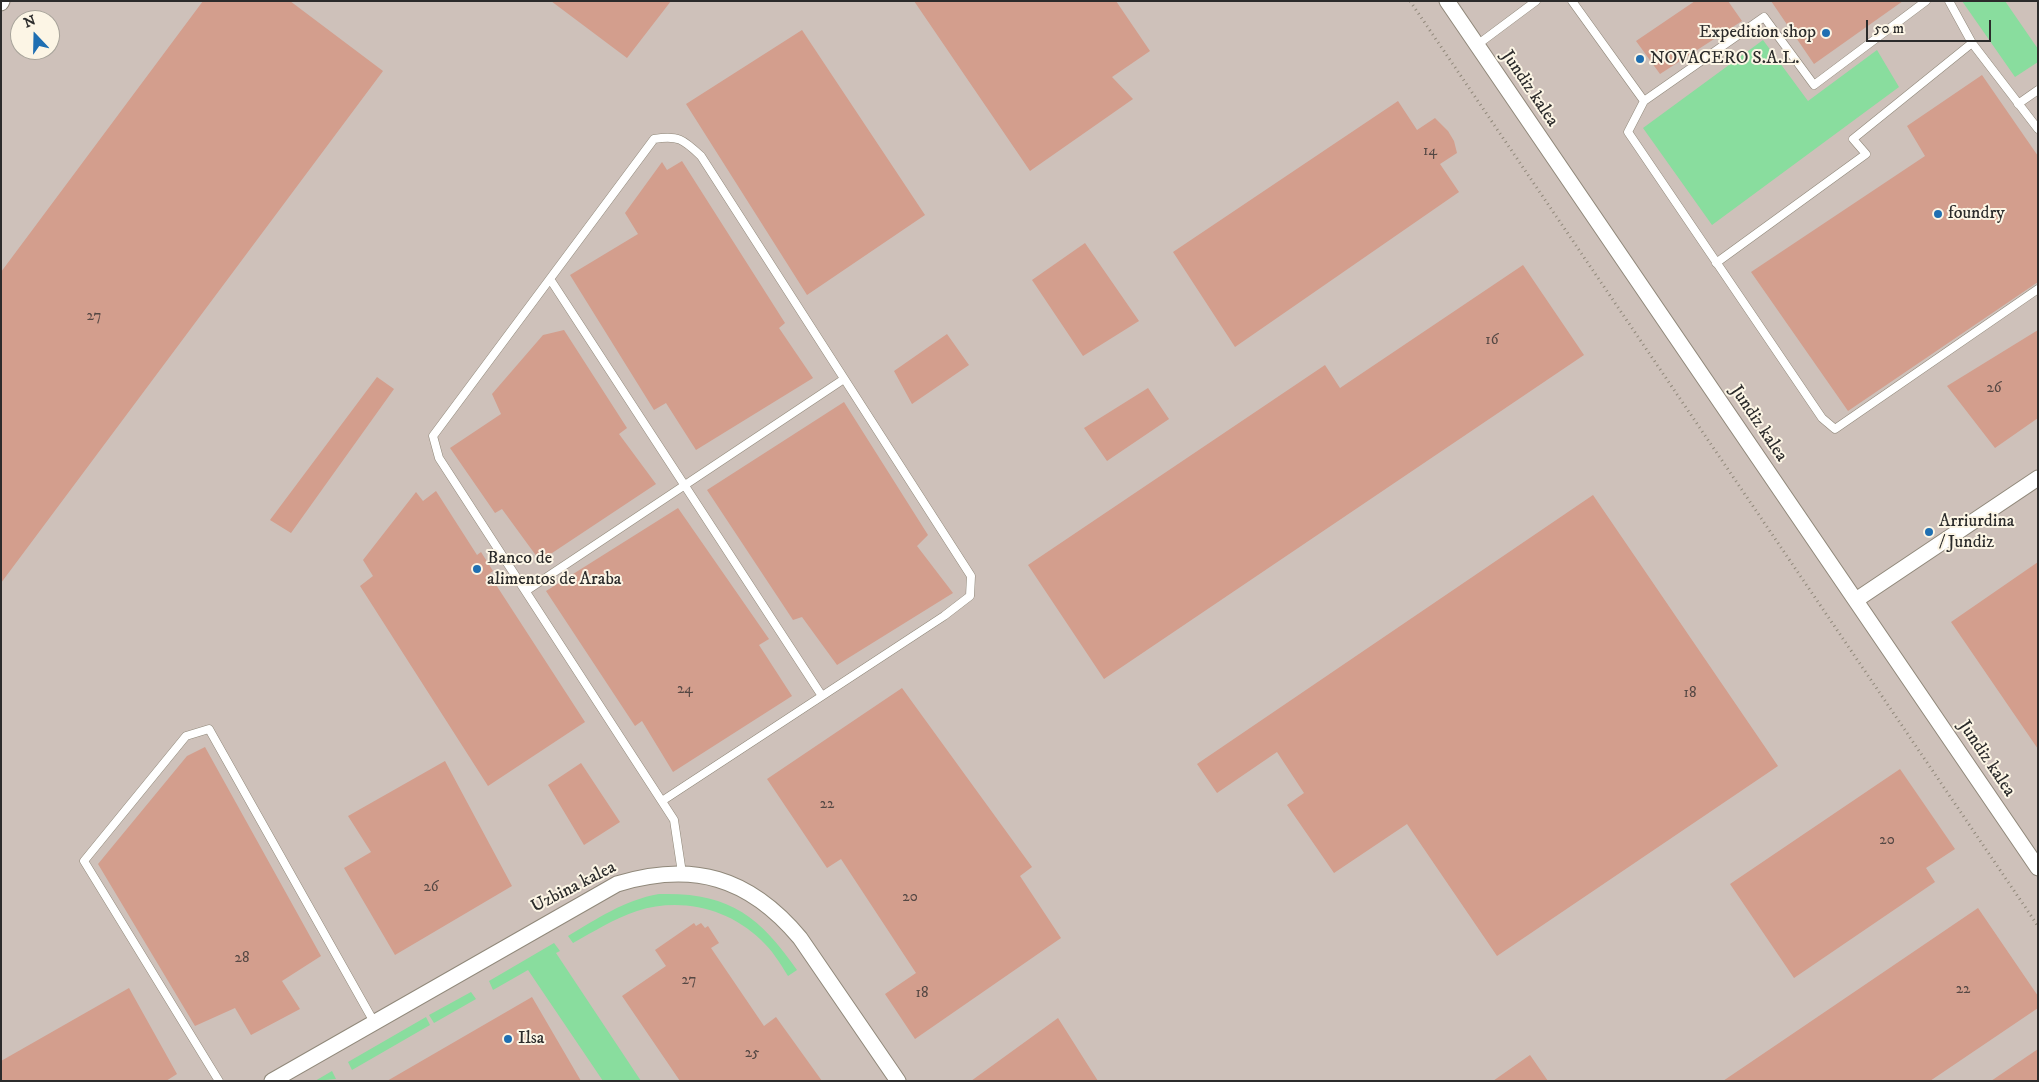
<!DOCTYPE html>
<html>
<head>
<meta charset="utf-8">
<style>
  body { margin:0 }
  #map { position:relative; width:2039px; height:1082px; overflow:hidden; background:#f4e4c9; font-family:"IM FELL DW Pica",serif }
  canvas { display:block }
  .frame { position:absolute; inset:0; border:2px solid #2b2b2b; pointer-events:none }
  .north { position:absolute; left:10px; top:10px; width:50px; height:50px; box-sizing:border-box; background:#fcf5e5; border:1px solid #a8a49b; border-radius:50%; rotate:339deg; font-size:14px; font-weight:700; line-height:20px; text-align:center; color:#2b2b2b }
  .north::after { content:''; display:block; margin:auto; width:18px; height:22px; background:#1f6fb2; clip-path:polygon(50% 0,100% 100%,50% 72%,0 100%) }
  .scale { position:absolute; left:1866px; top:20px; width:125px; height:22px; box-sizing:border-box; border:2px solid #2b2b2b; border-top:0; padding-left:6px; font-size:15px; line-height:18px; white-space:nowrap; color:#2b2b2b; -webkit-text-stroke:4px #fcf5e5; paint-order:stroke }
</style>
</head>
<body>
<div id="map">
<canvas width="2039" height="1082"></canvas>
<div class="frame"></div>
<div class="north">N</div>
<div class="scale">50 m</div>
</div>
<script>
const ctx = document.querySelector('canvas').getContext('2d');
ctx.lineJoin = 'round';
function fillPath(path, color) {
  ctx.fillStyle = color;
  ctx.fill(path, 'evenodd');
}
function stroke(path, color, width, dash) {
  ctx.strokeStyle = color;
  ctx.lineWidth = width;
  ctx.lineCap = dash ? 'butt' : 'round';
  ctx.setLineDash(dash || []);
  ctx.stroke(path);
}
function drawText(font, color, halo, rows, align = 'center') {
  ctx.font = font + ' "IM FELL DW Pica",serif';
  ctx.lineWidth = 4;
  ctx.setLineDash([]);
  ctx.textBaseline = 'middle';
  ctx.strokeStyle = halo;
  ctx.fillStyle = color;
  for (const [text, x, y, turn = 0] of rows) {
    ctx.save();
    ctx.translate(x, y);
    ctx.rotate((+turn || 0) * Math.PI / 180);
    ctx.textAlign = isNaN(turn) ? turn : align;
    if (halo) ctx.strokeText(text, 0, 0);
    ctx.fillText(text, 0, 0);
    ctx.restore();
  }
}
const industrial = new Path2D(`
  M1,1h2037v1080h-2037zM20,20h30v30h-30z`);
const green = new Path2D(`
  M1962,1h43l33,48v13l-23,15z
  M1763,40l45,61 69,-51 22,37 -187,138 -69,-97z
  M659,894c69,-2 100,21 138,76l-9,6c-8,-13 -16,-26 -27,-36 -33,-32 -81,-43 -124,-29 -22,7 -44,21 -64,32l-5,-7c29,-17 56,-36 91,-42z
  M554,943l6,8 -4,2 85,128h-38l-75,-111 -35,20 -4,-9z
  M471,992l5,7 -42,24 -5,-8z
  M426,1017l4,8 -78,45 -4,-8z
  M332,1071l4,8 -21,2z`);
const building = new Path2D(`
  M203,1h87l93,70 -382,512v-311z
  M551,1h120l-44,57z
  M914,1h202l34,50 -38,26 21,22 -103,72z
  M1695,1h33l14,20 -82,53 -24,-33z
  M1771,1h132l-89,63z
  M802,30l123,185 -118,80 -121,-191z
  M1982,75l56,81v126l-190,129 -97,-139 174,-116 -18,-30z
  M1398,101l19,29 18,-12 13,13 6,10 3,12 -17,11 19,28 -224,155 -62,-95z
  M682,161l103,162 -6,5 34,50 -117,72 -30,-47 -12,7 -84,-135 68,-41 -13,-21 37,-51 5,8z
  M1085,243l54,78 -56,35 -51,-76z
  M1523,265l61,90 -480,324 -76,-114 297,-200 15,23z
  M564,330l63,98 -8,6 37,50 -116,77 -38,-52 -7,4 -45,-65 51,-34 -9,-20 51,-59z
  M2038,330v88l-43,30 -48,-62z
  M947,334l22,31 -57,39 -18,-33z
  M377,377l17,12 -103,144 -21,-13z
  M1148,388l21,31 -62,42 -23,-33z
  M844,402l84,133 -11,11 36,47 -116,72 -35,-48 -9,3 -86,-130z
  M436,491l41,64 4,-3 12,19 -4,3 96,148 -97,64 -128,-200 13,-10 -10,-16 53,-68 7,9z
  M1593,495l185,271 -281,190 -90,-132 -73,49 -47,-68 17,-12 -27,-41 -60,41 -20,-29z
  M678,508l91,131 -10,6 33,51 -119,76 -31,-51 -7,5 -89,-135z
  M2038,562v187l-87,-127z
  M902,688l130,179 -12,9 41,62 -146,101 -30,-45 31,-21 -75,-114 -14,9 -60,-89z
  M205,747l116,209 -39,25 18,28 -49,26 -16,-27 -40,18 -97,-162 89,-108z
  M445,761l67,125 -117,69 -51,-87 27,-16 -23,-36z
  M581,763l39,59 -36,23 -36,-60z
  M1900,769l55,80 -29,19 9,14 -141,96 -64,-94z
  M1978,908l60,88v12l-108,73h-207z
  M694,923l2,3 5,-3 4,5 3,-2 11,17 -8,5 53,78 12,-9 46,64h-142l-58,-85 44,-30 -11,-16z
  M129,988l48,86 -11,7h-165v-20z
  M532,997l49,84h-194z
  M1058,1018l40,63h-127z
  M2038,1049v32h-47z
  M1530,1055l18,26h-55z`);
const path = new Path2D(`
  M1410,1l628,925`);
const service = new Path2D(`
  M1572,1l72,100 -16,31 194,286 13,11 203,-140
  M1949,1l23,42 66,86
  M1477,45l59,-44
  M1644,101l120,-84 50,68 112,-84
  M2018,104l20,-14
  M1716,263l150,-109 -13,-15 119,-96
  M550,279l272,417
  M526,591l318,-212
  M662,801l282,-185 26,-20 1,-20 -270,-420c-18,-17 -23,-21 -47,-17l-221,297 6,22 235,362 8,53
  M219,1081l-135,-220 102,-125 23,-7 165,293`);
const minor = new Path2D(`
  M1447,1l591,867
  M1,3l1,-2
  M1856,600l182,-122
  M272,1081l345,-197c76,-23 132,-7 183,54l98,143`);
const markers = [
  [1826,33,5,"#1f6fb2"],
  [1640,59,5,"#1f6fb2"],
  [1938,214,5,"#1f6fb2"],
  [1929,532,5,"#1f6fb2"],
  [477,569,5,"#1f6fb2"],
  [508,1039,5,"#1f6fb2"]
];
const numberNames = [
  ["14",1430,152],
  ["27",94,317],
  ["16",1492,341],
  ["26",1994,389],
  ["24",685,690],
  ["18",1690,694],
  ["22",827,805],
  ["20",1887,841],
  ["26",431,888],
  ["20",910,898],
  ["28",242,959],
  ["27",689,981],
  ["22",1963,990],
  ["18",922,994],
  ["25",752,1054]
];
const poiNames = [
  ["Expedition shop",1816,33,"right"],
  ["NOVACERO S.A.L.",1650,59],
  ["foundry",1948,214],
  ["Arriurdina",1939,522],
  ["/ Jundiz",1939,543],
  ["Banco de",487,559],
  ["alimentos de Araba",487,580],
  ["Ilsa",518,1039]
];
const streetNames = [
  ["Jundiz kalea",1529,89,56],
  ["Jundiz kalea",1758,424,56],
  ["Jundiz kalea",1986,759,56],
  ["Uzbina kalea",574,888,-27]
];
fillPath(industrial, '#cec1ba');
fillPath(green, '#89dd9e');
fillPath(building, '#d39e8d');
stroke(service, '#90887a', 9);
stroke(minor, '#90887a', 17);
stroke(path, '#90887a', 3, [1, 4]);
stroke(service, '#fff', 8);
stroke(minor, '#fff', 15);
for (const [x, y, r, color] of markers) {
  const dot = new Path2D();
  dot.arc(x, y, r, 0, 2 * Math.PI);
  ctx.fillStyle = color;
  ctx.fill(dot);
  stroke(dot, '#fcf5e5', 2);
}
drawText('15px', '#554844', null, numberNames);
drawText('18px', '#2b2b2b', '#fcf5e5', poiNames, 'left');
drawText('18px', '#2b2b2b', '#fcf5e5', streetNames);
</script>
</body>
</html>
